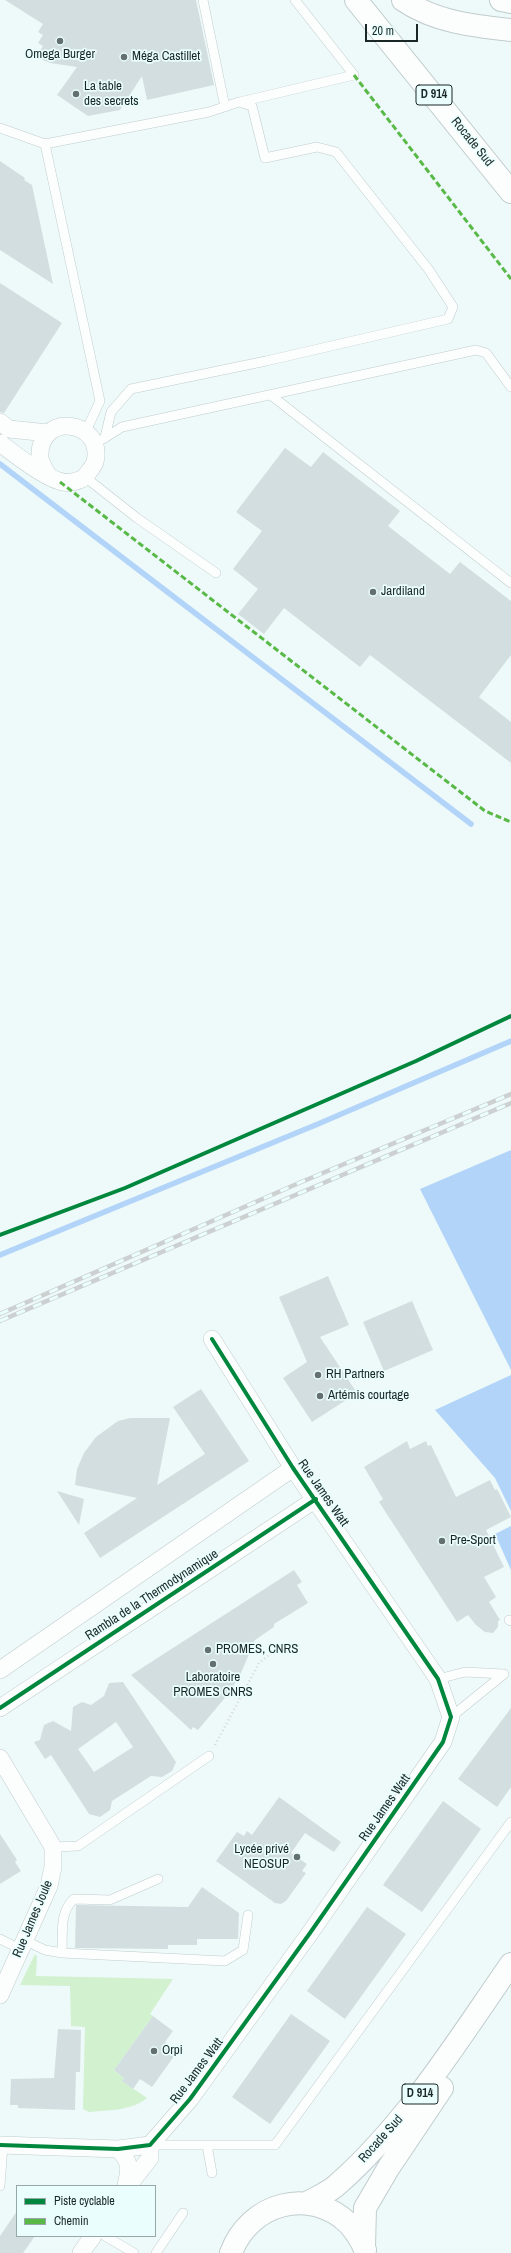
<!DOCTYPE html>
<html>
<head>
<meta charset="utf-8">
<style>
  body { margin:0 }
  #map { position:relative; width:511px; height:2253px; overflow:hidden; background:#eef9f9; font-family:"Archivo Narrow",sans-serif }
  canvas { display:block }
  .legend { position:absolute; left:16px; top:2185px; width:140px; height:52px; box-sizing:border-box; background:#e9fefd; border:1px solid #96a8a7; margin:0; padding:5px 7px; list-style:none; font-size:12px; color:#1a2727 }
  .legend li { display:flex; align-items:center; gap:8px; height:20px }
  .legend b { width:20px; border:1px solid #96a8a7 }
  .scale { position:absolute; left:365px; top:24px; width:53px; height:18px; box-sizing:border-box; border:2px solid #1a2727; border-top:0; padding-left:5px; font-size:12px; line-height:14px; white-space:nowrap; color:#1a2727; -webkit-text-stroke:3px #e9fefd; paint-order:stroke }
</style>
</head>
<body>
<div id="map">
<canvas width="511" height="2253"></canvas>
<ul class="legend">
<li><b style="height:5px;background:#00873e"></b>Piste cyclable</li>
<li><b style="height:5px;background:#58b947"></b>Chemin</li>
</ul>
<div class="scale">20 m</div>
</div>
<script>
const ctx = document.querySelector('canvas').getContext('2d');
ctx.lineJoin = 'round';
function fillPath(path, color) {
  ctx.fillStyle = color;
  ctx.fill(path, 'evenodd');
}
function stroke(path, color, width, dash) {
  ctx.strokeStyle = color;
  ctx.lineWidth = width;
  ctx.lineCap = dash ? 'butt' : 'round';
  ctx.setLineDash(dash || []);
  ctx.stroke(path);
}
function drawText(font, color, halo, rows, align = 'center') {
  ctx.font = font + ' "Archivo Narrow",sans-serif';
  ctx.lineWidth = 3.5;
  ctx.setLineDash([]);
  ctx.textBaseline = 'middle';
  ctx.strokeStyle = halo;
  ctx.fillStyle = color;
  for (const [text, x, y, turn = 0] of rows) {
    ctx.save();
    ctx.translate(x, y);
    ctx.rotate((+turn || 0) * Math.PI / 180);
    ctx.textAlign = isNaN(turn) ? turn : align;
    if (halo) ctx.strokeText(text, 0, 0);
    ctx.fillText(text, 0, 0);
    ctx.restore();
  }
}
const green = new Path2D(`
  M35,1954l2,3 -1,19 137,3 -23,35 3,2 -39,54 10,8 -2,3 25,17c-16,13 -38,12 -58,14l-6,-3 2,-82 -14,-1 -1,-40 -50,-1z`);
const water = new Path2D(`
  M511,1150v220l-91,-181z
  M511,1375v136l-16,-33 -60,-68z
  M511,1526v44l-16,-36z`);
const stream = new Path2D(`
  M0,464l471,360
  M0,1255l318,-131 193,-83`);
const building = new Path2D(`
  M5,0h191l18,85 -67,15 -5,-24 -22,34 -32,6 -31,-21 20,-28 -27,-4 -14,-6 7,-11 -5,-3 5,-8 -5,-3 5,-8z
  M0,161l25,17 -1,2 8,5 21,99 -53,-34z
  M0,283l62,40 -58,90 -4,-1z
  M285,448l26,19 12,-15 77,59 -12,15 62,48 10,-12 51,39v54l-32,42 32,25v41l-141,-108 -10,12 -76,-59 -20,26 -26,-20 20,-25 -25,-20 29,-38 -26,-19z
  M328,1276l21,49 -29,12 37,56 -45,29 -29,-44 24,-16 -28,-65z
  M412,1301l21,49 -49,21 -21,-49z
  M201,1389l48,72 -149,97 -16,-25 53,-35 -62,-13 2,-16 7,-16 12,-16 22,-16 12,-3h40l-13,67 48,-31 -32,-47z
  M407,1441l3,8 16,-8 2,5 3,-1 25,52 34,-17 5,10 2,-1 14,28 -25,13 18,37 -20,10 12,20 -7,5 11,18 -2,1v6l-5,6 -8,-1 -9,-7 -8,-10 -11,7 -78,-120 4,-3 -19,-32z
  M57,1491l27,8 -5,26z
  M294,1570l8,12 -5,3 11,18 -34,21v3l-19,13 -14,33 -12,20 -31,37 -5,-3 -2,3 -60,-55z
  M123,1682l53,80 -4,9 -10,6 -11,-1 -39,25 -2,9 -10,7 -11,-3 -38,-59 -6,4 -11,-17 6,-2 4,-15 9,-4 18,10 2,-24 9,-5 9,3 13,-9 5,-13zM116,1722l17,25 -39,25 -16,-23z
  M511,1708v79l-14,20 -39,-28z
  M279,1797l62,45 -7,10 -29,-19 -14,20 16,11 -5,7 4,2 -20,28 -5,3 -6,-1 -59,-42 21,-29 7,4 3,-5 5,4z
  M443,1801l38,28 -59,83 -39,-27z
  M0,1834l17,26 -2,2 6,9 -21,13z
  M202,1887l37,26 -1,26h-41v6h-29v4l-93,-1 1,-43 112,2z
  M367,1907l39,27 -61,85 -38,-28z
  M291,2014l39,27 -60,83 -38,-27z
  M153,2016l20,15 -8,11 12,10 -25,35 -12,-8 -7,10 -11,-8 2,-3 -10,-8z
  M58,2029l23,1 -1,42h-4l-1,38 -57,-2v-3h-8l1,-26 43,-1z
  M17,2211v25h18l-12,17h-23v-17z`);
const path = new Path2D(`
  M215,1745l44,-82 18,-14`);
const lane = new Path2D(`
  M203,0l22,107
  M240,102l114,-27 -59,-75
  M0,128l45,16 55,257 -14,30
  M45,144l164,-32 30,-10 13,4 13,52 52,-11 19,5 93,118 24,37 -5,12 -182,42 -135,28 -20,23 -6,25
  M272,396l239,187
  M103,439l19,-12 354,-77 10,3 25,34
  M85,477l52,41 79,55
  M509,1620l2,1
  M438,1679l27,-7 39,2 -53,43
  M53,1847l25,-1 131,-90
  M0,1939l20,10
  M24,1940l21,10 17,3 163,8 18,-11 5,-35
  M62,1953c1,-19 -3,-41 12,-54l36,1 48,-21
  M150,2145h125l236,-323
  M207,2145l5,28
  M0,2186l3,-41
  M105,2236l29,17
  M156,2253l27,-40`);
const street = new Path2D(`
  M0,422l9,7 39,4
  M0,443c14,11 43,33 59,38 8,3 23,1 28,-7 2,-3 7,-8 8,-12 10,-43 -58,-51 -55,-4 1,6 5,12 8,17
  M0,1670l293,-202
  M0,1708l316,-209
  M0,1758l53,89v20l-4,19 -49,109
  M0,2145l118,4 32,-4 40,-46 120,-166 133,-191 8,-25 -13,-38 -145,-211 -81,-129
  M118,2149c13,14 12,18 8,37
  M128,2186l22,-28v-13
  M81,2253l12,-17`);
const primary = new Path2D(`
  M356,0l155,192
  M403,0c32,22 71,26 108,30
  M501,0l10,2
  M307,2203c10,-6 23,-11 31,-19 70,-62 120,-144 173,-220
  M364,2247l1,-39 24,-41 53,-79
  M231,2253c18,-50 79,-67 118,-29 6,7 13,17 16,26`);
const rail = new Path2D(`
  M0,1314l299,-131 212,-89
  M0,1321l511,-218`);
const quiet = new Path2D(`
  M354,75l157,204
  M60,482l425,329 26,11`);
const cycleway = new Path2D(`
  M0,1235l125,-47 291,-127 95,-45
  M0,1708l316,-209
  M0,2145l118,4 32,-4 40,-46 120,-166 133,-191 8,-25 -13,-38 -145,-211 -81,-129`);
const markers = [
  [60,41,4,"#647070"],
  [124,57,4,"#647070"],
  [76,94,4,"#647070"],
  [373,592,4,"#647070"],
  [318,1375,4,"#647070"],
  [320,1396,4,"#647070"],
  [442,1541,4,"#647070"],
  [208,1650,4,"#647070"],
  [213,1664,4,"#647070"],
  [297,1857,4,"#647070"],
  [154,2051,4,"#647070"]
];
const shields = [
  [434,95,36],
  [420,2094,36]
];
const shieldNames = [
  ["D 914",434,95],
  ["D 914",420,2094]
];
const poiNames = [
  ["Omega Burger",60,55,"center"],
  ["Méga Castillet",132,57],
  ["La table",84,87],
  ["des secrets",84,102],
  ["Jardiland",381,592],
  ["RH Partners",326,1375],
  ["Artémis courtage",328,1396],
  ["Pre-Sport",450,1541],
  ["PROMES, CNRS",216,1650],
  ["Laboratoire",213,1678,"center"],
  ["PROMES CNRS",213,1693,"center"],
  ["Lycée privé",289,1850,"right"],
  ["NEOSUP",289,1865,"right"],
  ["Orpi",162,2051]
];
const streetNames = [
  ["Rocade Sud",472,142,51],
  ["Rue James Watt",323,1493,55],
  ["Rambla de la Thermodynamique",152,1595,-33],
  ["Rue James Watt",385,1808,-55],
  ["Rue James Joule",33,1919,-67],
  ["Rue James Watt",197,2071,-53],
  ["Rocade Sud",381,2139,-48]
];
fillPath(green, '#d1f1cf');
fillPath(water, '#b2d4f9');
stroke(stream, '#b2d4f9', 5.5);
fillPath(building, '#d3dee0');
stroke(lane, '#c1cccc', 10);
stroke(street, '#c1cccc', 18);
stroke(primary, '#c1cccc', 24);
stroke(path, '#d3d7d6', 2.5, [1, 3]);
stroke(lane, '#fcfefe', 9);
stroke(street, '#fcfefe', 17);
stroke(primary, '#fcfefe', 22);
stroke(rail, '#ccd0d0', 4.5);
stroke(rail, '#e9fefd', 3, [9]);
stroke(quiet, '#58b947', 3, [6, 3]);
stroke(cycleway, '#00873e', 4);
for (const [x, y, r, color] of markers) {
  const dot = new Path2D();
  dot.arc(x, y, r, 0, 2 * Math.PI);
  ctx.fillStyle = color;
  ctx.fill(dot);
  stroke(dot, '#e9fefd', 1.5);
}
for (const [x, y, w] of shields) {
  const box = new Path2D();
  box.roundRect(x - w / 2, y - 10, w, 20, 3);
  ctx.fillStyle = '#e9fefd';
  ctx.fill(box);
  stroke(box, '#1a2727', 1);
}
drawText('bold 12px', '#1a2727', null, shieldNames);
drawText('13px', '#1a2727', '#e9fefd', poiNames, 'left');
drawText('13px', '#1a2727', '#e9fefd', streetNames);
</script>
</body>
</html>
